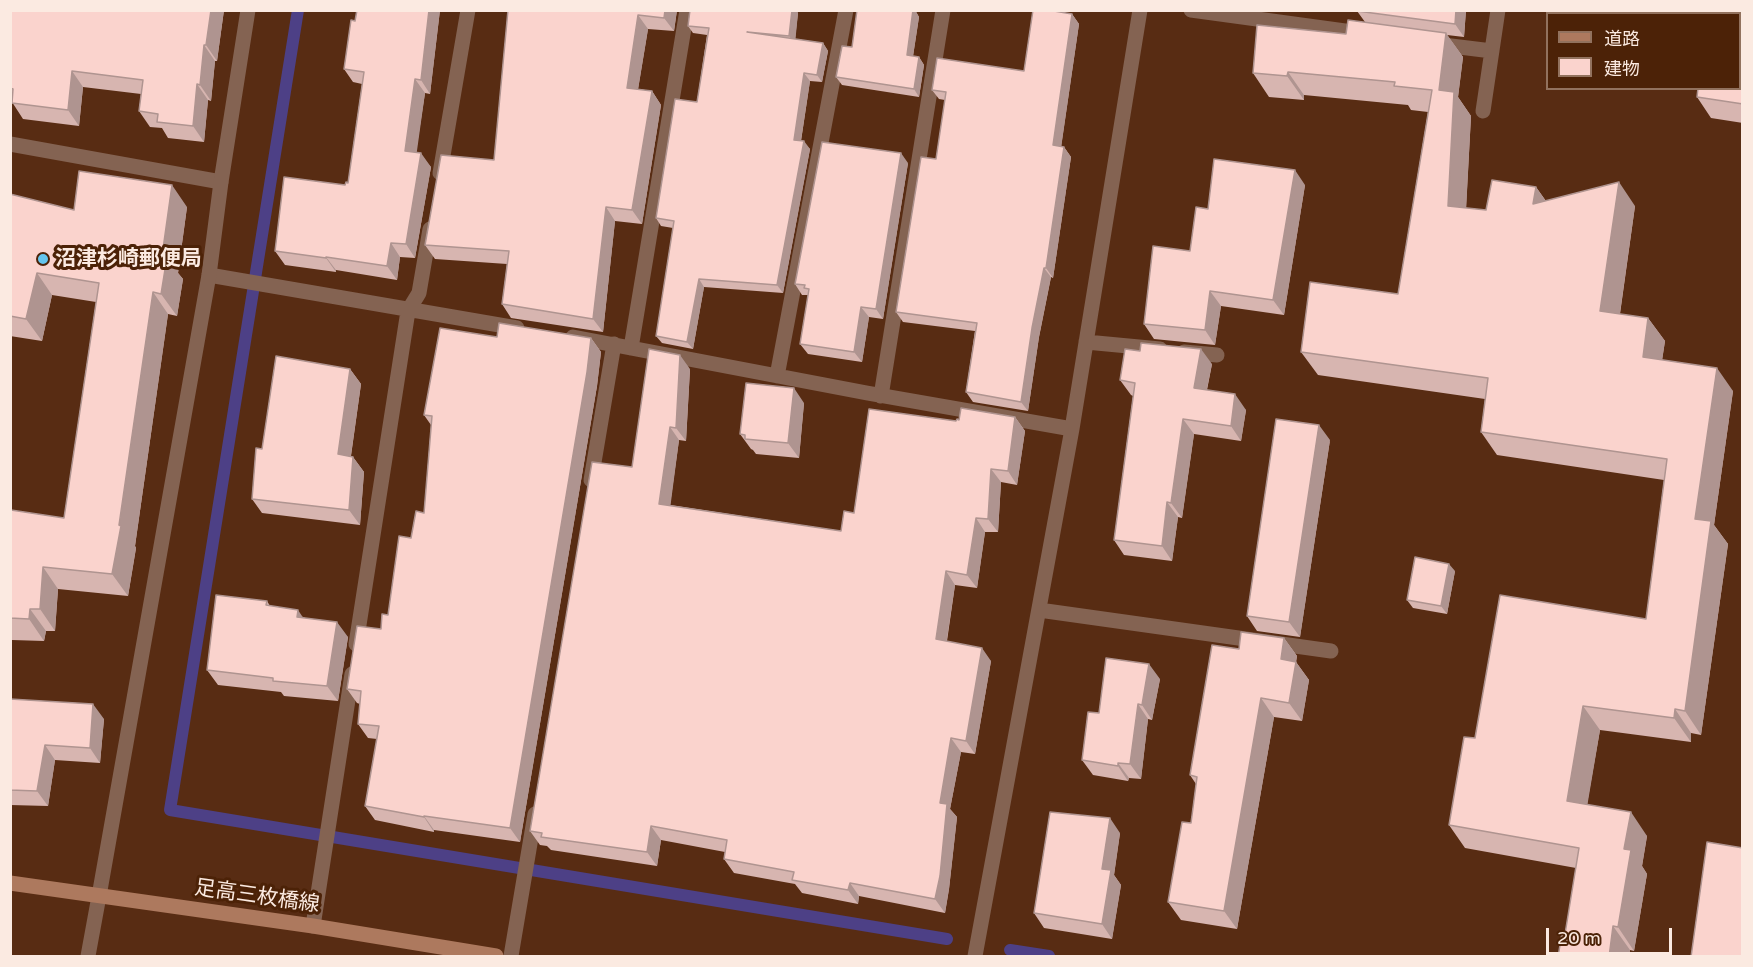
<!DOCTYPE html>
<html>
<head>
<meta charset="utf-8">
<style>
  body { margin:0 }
  #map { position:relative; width:1753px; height:967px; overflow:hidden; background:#582c13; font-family:"Varela Round","Noto Sans JP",sans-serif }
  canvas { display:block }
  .frame { position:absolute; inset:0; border:12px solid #fbeae1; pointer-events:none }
  .legend { position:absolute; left:1546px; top:12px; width:195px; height:78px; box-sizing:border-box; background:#4c2207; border:2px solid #92725e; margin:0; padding:8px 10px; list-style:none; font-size:18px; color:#fbeae1 }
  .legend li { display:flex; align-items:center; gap:12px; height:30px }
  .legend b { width:30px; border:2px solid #92725e }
  .scale { position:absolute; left:1546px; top:928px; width:126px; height:27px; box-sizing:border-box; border:3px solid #fbeae1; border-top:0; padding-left:8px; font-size:18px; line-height:21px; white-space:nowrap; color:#fbeae1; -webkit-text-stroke:4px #4c2207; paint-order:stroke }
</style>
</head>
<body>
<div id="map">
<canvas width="1753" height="967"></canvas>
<div class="frame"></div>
<ul class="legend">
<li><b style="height:8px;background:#ad795e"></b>道路</li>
<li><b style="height:16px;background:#fad3cd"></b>建物</li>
</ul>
<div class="scale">20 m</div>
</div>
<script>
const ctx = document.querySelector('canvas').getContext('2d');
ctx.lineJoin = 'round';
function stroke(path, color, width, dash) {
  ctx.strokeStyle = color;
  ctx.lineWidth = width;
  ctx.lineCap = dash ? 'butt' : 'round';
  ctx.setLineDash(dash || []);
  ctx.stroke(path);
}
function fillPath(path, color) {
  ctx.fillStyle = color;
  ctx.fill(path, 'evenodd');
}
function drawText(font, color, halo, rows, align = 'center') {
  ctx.font = font + ' "Varela Round","Noto Sans JP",sans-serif';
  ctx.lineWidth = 6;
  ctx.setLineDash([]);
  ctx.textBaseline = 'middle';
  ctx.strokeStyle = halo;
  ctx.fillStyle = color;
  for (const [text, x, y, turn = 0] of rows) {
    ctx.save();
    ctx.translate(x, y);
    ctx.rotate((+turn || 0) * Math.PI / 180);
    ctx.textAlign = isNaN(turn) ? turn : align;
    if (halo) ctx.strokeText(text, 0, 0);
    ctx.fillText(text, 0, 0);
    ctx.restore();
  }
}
const stream = new Path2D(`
  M298,10l-128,800 777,129
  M1010,950l39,6`);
const minor = new Path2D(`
  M1191,10l176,24
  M1435,44l57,7
  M1483,111l15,-101
  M10,144l211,38
  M440,173l28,-163
  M209,275l308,53
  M573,337l294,56 205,36
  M1086,342l74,7
  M631,348l56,-338
  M1184,352l33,3
  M777,376l69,-366
  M881,396l62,-386
  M591,480l23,-136
  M1039,610l292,41
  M356,644l52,-333 11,-18 11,-64
  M313,926l39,-252
  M88,956l11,-60
  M511,956l24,-142
  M975,956l97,-527 68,-419`);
const tertiary = new Path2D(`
  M99,896l110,-621 12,-93 27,-172`);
const secondary = new Path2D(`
  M10,883l303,43 183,30`);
const wall = new Path2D(`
  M10,10h214l-7,51h-2l-4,40 -3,-1 -4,42 -36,-4 -6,-10 -12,-1 -11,-16 2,-17 -58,-7 -4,39 -56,-7 -11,-17h-2z
  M357,10h83l-10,84 -5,-1 -9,59 15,15 -16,91 -15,-1 -3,23 -61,-10v2l-51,-7 -10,-14 73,-68 14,-99 -9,-2 -9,-13 11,-48z
  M508,10h169l-3,21 -26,-2 -10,60 14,2 9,14 -19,119 -27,-3 -12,111 -92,-14 -9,-14 5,-40 -72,-5 -10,-14 69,-85z
  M792,10h4l2,3 -3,26 28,4 5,8 -6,31 -12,-1 -9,60 9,8 -27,144 -79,-6 -11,62 -31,-6 -6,-7 17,-108 -12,-2 -5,-8 41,-116 10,-67 -14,-2 -5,-7z
  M857,10h58l4,7 -6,39 6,1 5,8 -5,32 -77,-12 -6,-8 16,-30z
  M1466,10l-2,27 -17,-2 16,22 -5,40 13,19 -5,92 20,2 50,-23 10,14 89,5 -15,108 28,4 17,23 -3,19 71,31 -19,134 14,19 -27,191 -10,-2v9l-91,-12 -13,74 60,32 -5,30 5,8 -13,77 -4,-1 -1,7h-71l7,-23 11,-66 -111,-20 -16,-23 26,-87 171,-119 18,-139 -167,-25 -16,-23 4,-33 -167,-24 -17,-23 97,-58 30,-182 -17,-2 -3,-5 -104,-10v5l-35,-3 -16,-24 93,-39 19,-12 -8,-11z
  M1743,10v113l-32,-5 -14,-21z
  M1072,14l7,10 -18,123h3l7,10 -18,121 -2,-1 -12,60 -11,74 -55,-9 -7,-10 9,-61 -72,-9 -7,-10 40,-153 9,-59 -6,-1 -7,-9 92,-19z
  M908,163l-25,156 -14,-2 -7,45 -54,-8 -8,-10 8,-49h-6l-7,-11z
  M1305,185l-21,130 -63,-9 -6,39 -61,-6 -10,-15 46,-73 18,-42z
  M10,194l64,16 113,-3 -9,66 5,6 -6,37 -9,-2 -33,232 1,2 -8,48 -70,-7 -3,42h-9l-2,10 -32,-1 -2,-3v-125l54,6 32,-216 -44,-7 -10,46 -32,-5z
  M497,337l94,1 10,14 -4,34 -77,456 -86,-12v2l-59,-12 -10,-14 12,-67 -9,-1 -10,-14 2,-20 -3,-1 -10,-14 41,-74 23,-77 13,-25 7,-88 -7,-10z
  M1212,364l-5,26 39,20 -5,31 -47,-7 -12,84 -4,-1 -6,44 -48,-6 -10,-15 19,-144 -2,-1 -11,-15z
  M350,369l11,15 -10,72 2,1 11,15 -4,53 -98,-12 -10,-14 10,-50z
  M690,369l-4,72 -7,-1 -9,65 171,26 13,-18 102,-92 59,-4 10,14 -8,54 -16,-3 -3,50h-13l-8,56 -22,-3 -8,56 44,20 -16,93 -14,-2 -11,57 7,8 -8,72 -4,24 -86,-17 -1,8 -56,-11 -7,-9 -61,-11 -10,-14 1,-7 -64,-12 -4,26 -106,-16 -4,-4 -7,-1 -10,-14 102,-364z
  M804,403l-5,55 -43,-4 -3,-4 -2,-1 -11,-15z
  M1330,440l-30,197 -43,-6 -10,-15z
  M1455,571l-8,43 -34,-6 -6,-8z
  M267,601l3,5 33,11 45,20 -10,64 -54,-5 -3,-4 -63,-7 -11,-15z
  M1284,638l13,18 -1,6 13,18 -7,41 -28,-4 -37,212 -56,-9 -13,-18 23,-79 5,-39 -6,-9 49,-126z
  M1160,679l-8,41 -4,-1 -7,60 -12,-1 -1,3 -35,-6 -11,-15 17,-47z
  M10,699l94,20 -4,44 -45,-3 -7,46 -38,-1z
  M1120,833l-6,42 7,10 -9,54 -68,-11 -10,-15z`);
const shadedWall = new Path2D(`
  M211,10h13l-7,51 -11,-16z
  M429,10h11l-10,84 -9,-14z
  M665,10h12l-3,21 -10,-13z
  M792,10h4l2,3 -3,31 -6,-8z
  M913,10h2l4,7 -7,46 -5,-8z
  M1456,10h10l-2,27 -9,-13z
  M1072,14l7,10 -19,131 -7,-10z
  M638,15l10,14 -12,73 -9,-14z
  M1446,33l17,24 -5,40 13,19 -6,114 -17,-24 -9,-116z
  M823,43l5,8 -6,31 -5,-7z
  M204,45l11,16 -4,40 -11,-16z
  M919,57l5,8 -5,32 -5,-8z
  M72,71l11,16 -4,39 -11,-16z
  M1288,72l16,23v5l-17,-24z
  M804,73l6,8 -10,66 -6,-7z
  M415,79l10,14 -10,72 -10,-14z
  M197,84l11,16 -4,42 -11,-16z
  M652,91l9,14 -19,119 -10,-14z
  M804,141l6,8 -27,144 -6,-8z
  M1064,147l7,10 -18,121 -7,-10z
  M421,153l10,14 -16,91 -9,-14z
  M901,153l7,10 -25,156 -7,-10z
  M1295,170l10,15 -21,130 -11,-15z
  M1619,182l16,24 -18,128 -17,-23z
  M172,185l15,22 -9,66 5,6 -6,37 -16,-22 1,-38z
  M1536,187l16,23 -19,-6z
  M606,207l9,14 -12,111 -10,-13z
  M391,243l9,14 -3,23 -10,-14z
  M326,257l10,13v2l-10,-14z
  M1044,268l7,9 -12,60 -11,74 -7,-9 11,-74z
  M37,273l15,22 -10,46 -16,-22z
  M699,279l5,8 -11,62 -6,-7z
  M1210,291l11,15 -6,39 -10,-15z
  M153,292l15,22 -33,232 1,2 -8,48 -16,-22z
  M861,307l8,10 -7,45 -8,-10z
  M1648,318l17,23 -6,40 -16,-24z
  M591,338l10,14 -4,34 -77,456 -10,-14z
  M1201,349l11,15 -8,39 -10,-15z
  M680,355l10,14 -4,72 -10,-13z
  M1717,368l16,23 -19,134 14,19 -27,191 -16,-24 10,-192z
  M350,369l11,15 -12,85 -11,-15z
  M794,388l10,15 -5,55 -11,-15z
  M1235,394l11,16 -5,31 -10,-15z
  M1015,417l10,14 -8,54 -9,-14z
  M1183,419l11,15 -12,84 -11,-15z
  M1319,425l11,15 -30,197 -11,-15z
  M670,427l9,13 -10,77 -10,-13z
  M353,457l11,15 -4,53 -11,-15z
  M991,469l10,13 -3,50 -10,-13z
  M1167,502l11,15 -6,44 -10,-15z
  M976,518l9,14 -8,56 -10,-13z
  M1449,564l6,7 -8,43 -6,-8z
  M43,567l15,22 -3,42 -15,-22z
  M946,571l9,14 -10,67 -9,-13z
  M30,609l16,22 -2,10 -15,-22z
  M298,610l10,15 -11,-8z
  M337,622l11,15 -10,64 -11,-15z
  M1284,638l13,18 -1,6 13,18 -7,41 -13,-18 -8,-44z
  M982,648l9,13 -16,93 -9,-13z
  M1149,664l11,15 -8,41 -10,-15z
  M1261,698l13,19 -37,212 -13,-18z
  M93,704l11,15 -4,44 -10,-15z
  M1138,704l10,15 -7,60 -11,-15z
  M1583,706l17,24 -16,95 -17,-24z
  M1675,709l16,24v9l-17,-24z
  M951,738l10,14 -11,57 7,8 -8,72 -4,24 -10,-14 5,-96z
  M45,745l10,15 -7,46 -11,-15z
  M1118,763l11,15 -1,3 -10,-15z
  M1631,812l16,24 -5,30 5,8 -13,77 -16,-24 6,-78z
  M424,816l10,14v2l-10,-15z
  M1110,818l10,15 -6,42 7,10 -9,54 -10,-15v-55z
  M651,826l10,14 -4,26 -10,-14z
  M850,883l9,13 -1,8 -10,-14z
  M1613,926l17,24 -1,7h-20z`);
const building = new Path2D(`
  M10,10h201l-5,35h-2l-4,40 -3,-1 -4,42 -36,-4 1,-8 -19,-3 4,-31 -71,-9 -4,39 -56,-7 1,-14 -3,-1z
  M357,10h72l-8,70 -6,-1 -10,72 16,2 -15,91 -15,-1 -4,23 -61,-9v1l-51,-7 9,-74 61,8 1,-3 2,1 16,-111 -20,-3 7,-49 4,1z
  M508,10h157l-1,8 -26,-3 -11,73 25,3 -20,119 -26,-3 -13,112 -91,-15 7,-53 -84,-6 16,-90 53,5z
  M690,10h102l-3,26 -42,-4 76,11 -6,32 -13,-2 -10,67 10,1 -27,144 -78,-6 -12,63 -31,-6 18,-115 -18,-3 19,-119 22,3 12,-74 -21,-2z
  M857,10h56l-6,45 12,2 -5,32 -78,-12 6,-31 10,1z
  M1033,10h15l24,4 -19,131 11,2 -18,121h-2l-12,60 -11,74 -55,-10 11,-69 -81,-11 25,-155 15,2 10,-67 -14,-2 5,-32 87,13z
  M1456,10l-1,14 -98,-13v-1z
  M1709,10h34v94l-46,-7 1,-9h42v-74h-31z
  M1348,20l98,13 -7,57 15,2 -6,114 38,4 6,-30 44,7 -3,17 86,-22 -19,129 48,7 -5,39 74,11 -22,151 16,2 -26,190 -10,-2 -1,9 -91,-12 -16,95 64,11 -7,37 7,1 -13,77 -5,-1 -4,31h-51l4,-24 3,1 14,-86 -130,-23 15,-88 11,1 25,-143 146,24 21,-160 -186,-27 7,-54 -187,-26 9,-70 88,12 34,-204 -38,-4 1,-4 -107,-10 -1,4 -34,-3 4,-48 89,9z
  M822,142l79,11 -25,156 -15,-2 -7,45 -54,-8 9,-55 -5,-1 1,-3 -10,-1z
  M1214,159l81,11 -22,130 -63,-9 -5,39 -61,-6 9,-78 37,5 6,-44 12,2z
  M79,171l93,14 -10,71 5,1 -6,37 -8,-2 -34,233 2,1 -9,48 -69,-7 -3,42h-10l-1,10 -19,-1 1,-108 53,8 35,-235 -62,-10 -11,46 -16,-3v-122l64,16z
  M499,323l92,15 -4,34 -77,456 -86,-12v1l-59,-11 14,-80 -21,-2 3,-33 -14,-2 10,-63 24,3 1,-15 6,1 11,-79 12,2 5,-27 8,2 8,-97 -8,-1 16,-87 57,9z
  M1141,343l60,6 -7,39 41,6 -4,32 -48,-7 -12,84 -4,-1 -5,44 -48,-6 21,-157 -15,-3 5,-31 15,2z
  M649,349l31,6 -4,73 -6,-1 -11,77 182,27 3,-20 10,2 15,-104 87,12 1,-2 2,1 2,-12 54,9 -7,54 -17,-2 -3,50 -12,-1 -9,57 -21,-4 -10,68 46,9 -16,93 -15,-3 -11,65 7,1 -7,72 -5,23 -85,-16 -2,7 -56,-10 2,-8 -70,-13 3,-19 -76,-14 -4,26 -106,-15 1,-4 -12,-2 62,-369 40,5z
  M276,356l74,13 -12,85 15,3 -4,53 -97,-11 4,-51 6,1z
  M746,383l48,5 -6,55 -43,-4v-4l-5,-1z
  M1276,419l43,6 -30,197 -42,-6z
  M1415,557l34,7 -8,42 -34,-6z
  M216,595l51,6 -1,4 32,5 -1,7 40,5 -10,64 -54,-5v-3l-66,-8z
  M1241,632l43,6 -3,21 15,3 -7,41 -28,-5 -37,213 -56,-9 14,-80 9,1 6,-46 -7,-2 22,-130 27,4z
  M1106,658l43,6 -7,41 -4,-1 -8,60 -12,-1v3l-36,-6 6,-48 11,1z
  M10,699l83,5 -3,44 -45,-3 -8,46 -27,-1z
  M1050,812l60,6 -8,51 9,1 -9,54 -68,-11z
  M1707,842l36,6v109h-52z`);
const markers = [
  [43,259,6,"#65c5ee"]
];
const poiNames = [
  ["沼津杉崎郵便局",55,259]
];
const streetNames = [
  ["足高三枚橋線",257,897,8]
];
stroke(stream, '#4d4086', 12);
stroke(minor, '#846352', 15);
stroke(tertiary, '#846352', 15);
stroke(secondary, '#ad795e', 15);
fillPath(wall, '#d7b5b0');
fillPath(shadedWall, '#af9490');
fillPath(building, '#fad3cd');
stroke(building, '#af9490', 1.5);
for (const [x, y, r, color] of markers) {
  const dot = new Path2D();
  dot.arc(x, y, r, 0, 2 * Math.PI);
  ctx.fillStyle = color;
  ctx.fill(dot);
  stroke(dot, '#4c2207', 2);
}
drawText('bold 21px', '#fbeae1', '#4c2207', poiNames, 'left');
drawText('21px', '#fbeae1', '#4c2207', streetNames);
</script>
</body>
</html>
